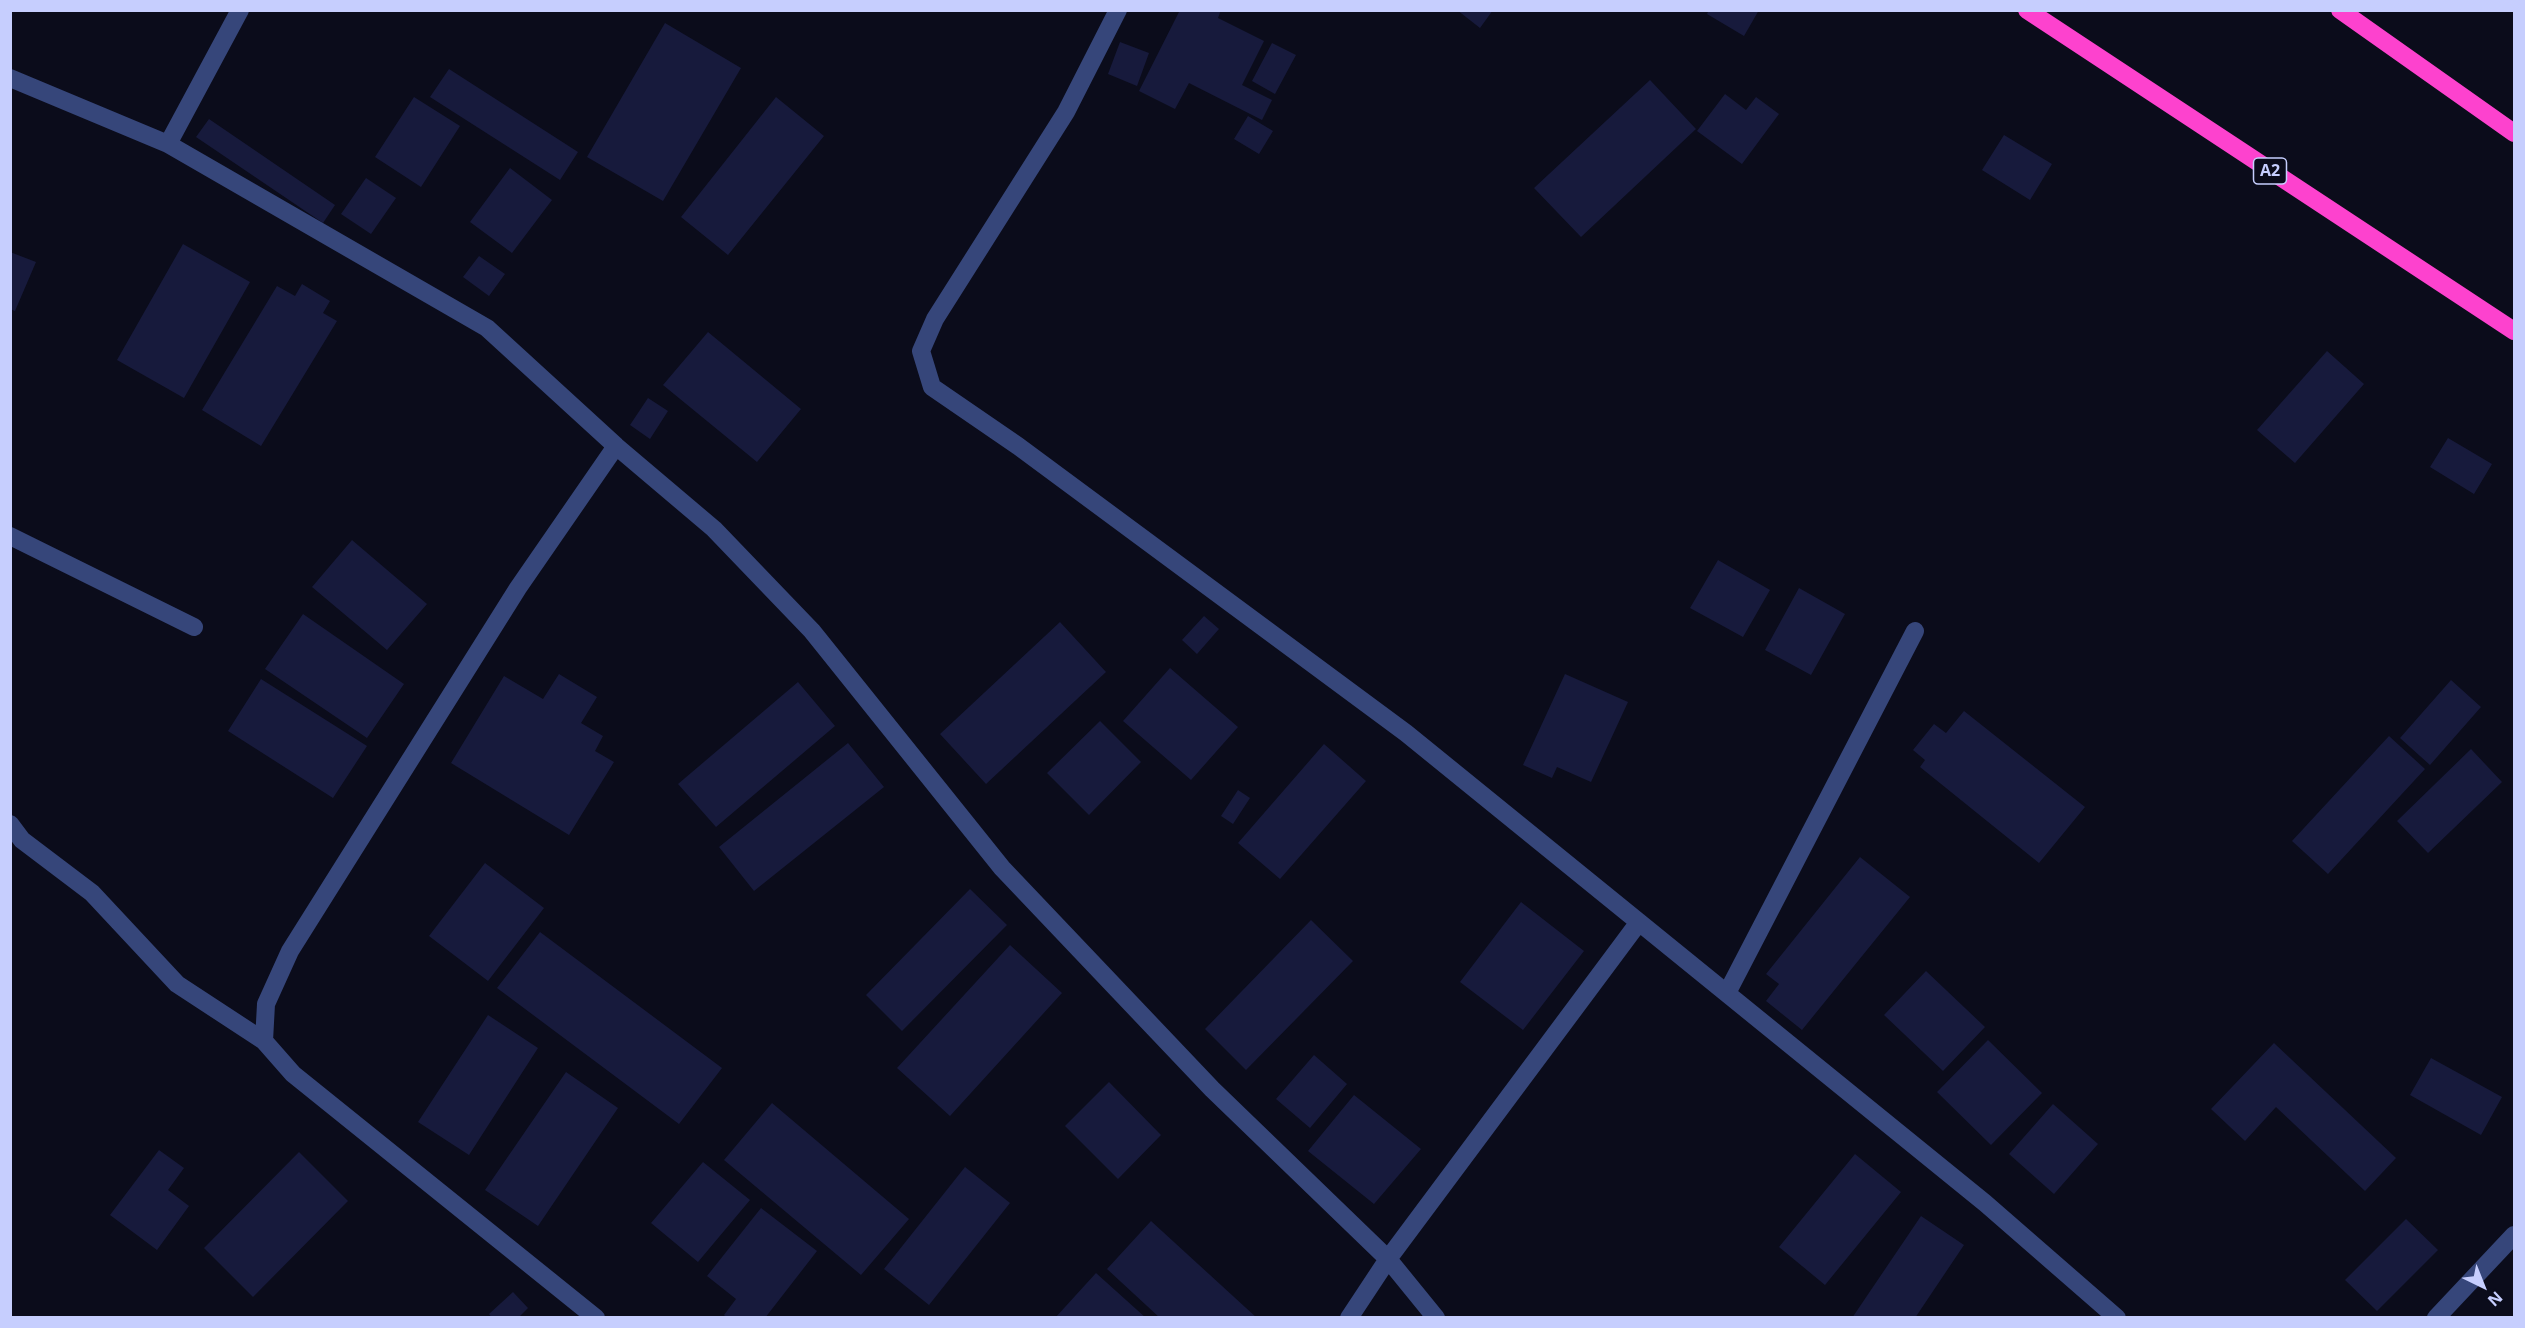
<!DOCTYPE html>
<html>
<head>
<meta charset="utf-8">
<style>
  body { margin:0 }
  #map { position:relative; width:2525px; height:1328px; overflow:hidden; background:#0b0c1b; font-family:"Open Sans",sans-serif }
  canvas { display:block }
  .frame { position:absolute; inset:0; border:12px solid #c6cefe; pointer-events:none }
  .north { position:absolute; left:2453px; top:1256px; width:60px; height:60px; -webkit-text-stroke:4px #0b0c1b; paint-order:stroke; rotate:137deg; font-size:16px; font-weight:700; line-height:24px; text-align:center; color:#c6cefe }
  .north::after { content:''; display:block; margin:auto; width:21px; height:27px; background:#c6cefe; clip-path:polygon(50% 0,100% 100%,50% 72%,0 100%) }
</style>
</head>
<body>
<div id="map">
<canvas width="2525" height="1328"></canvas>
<div class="frame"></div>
<div class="north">N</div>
</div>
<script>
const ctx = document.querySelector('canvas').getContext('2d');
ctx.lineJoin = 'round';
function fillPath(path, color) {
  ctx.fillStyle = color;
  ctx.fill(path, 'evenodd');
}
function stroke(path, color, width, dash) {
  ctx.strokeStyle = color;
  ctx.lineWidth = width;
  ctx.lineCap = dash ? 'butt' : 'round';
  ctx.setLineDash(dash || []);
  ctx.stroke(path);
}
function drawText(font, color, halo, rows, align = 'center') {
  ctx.font = font + ' "Open Sans",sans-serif';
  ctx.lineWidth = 4.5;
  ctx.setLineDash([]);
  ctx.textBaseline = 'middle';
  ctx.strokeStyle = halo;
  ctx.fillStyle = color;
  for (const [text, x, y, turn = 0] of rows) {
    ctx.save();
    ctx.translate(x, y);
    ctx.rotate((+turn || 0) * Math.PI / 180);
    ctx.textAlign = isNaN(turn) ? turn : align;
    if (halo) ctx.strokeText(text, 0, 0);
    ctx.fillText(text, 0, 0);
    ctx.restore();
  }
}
const building = new Path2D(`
  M1180,10h41l-3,8 46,23 -22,44 30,15 -10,20 -73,-37 -14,26 -36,-18z
  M1457,10h36l-13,18z
  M1709,10h50l-15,26 -37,-22z
  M665,23l76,45 -78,133 -76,-44z
  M1120,42l29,11 -12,33 -29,-12z
  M1272,43l24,12 -21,39 -23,-13z
  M449,69l129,83 -18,28 -130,-83z
  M1650,80l46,49 -115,108 -47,-49z
  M1725,94l21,16 10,-13 23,17 -37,50 -45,-33z
  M414,97l46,29 -39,61 -46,-30z
  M776,97l48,39 -96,119 -47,-38z
  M1248,116l25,15 -14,23 -25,-15z
  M209,119l126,86 -12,18 -127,-86z
  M2004,135l48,29 -22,36 -48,-30z
  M510,168l42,32 -40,53 -42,-31z
  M366,178l30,20 -25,36 -30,-20z
  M183,244l67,38 -66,116 -67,-38z
  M10,252l26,10 -21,49 -5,-2z
  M479,256l26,18 -16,22 -26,-19z
  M302,284l28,17 -7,12 14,8 -76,125 -59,-36 75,-124 18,10z
  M708,332l93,77 -44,53 -94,-77z
  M2327,351l37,33 -69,79 -38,-33z
  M648,398l20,13 -18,28 -20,-14z
  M2448,438l44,26 -18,30 -44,-27z
  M352,540l75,64 -40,46 -75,-63z
  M1718,560l52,30 -27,47 -53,-29z
  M1799,588l46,26 -34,61 -46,-25z
  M303,614l101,70 -37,54 -102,-69z
  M1204,616l15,13 -22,25 -15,-14z
  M1060,622l46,50 -120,112 -46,-50z
  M1170,668l68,59 -47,53 -68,-59z
  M559,674l38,23 -16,26 22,13 -8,15 19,11 -45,73 -118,-72 53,-87 39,23z
  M1565,674l63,28 -37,80 -34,-15 -5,11 -29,-13z
  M261,679l106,67 -34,52 -105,-67z
  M2451,680l30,27 -51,58 -30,-27z
  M798,682l37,44 -119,101 -38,-43z
  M1964,711l121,96 -46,56 -119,-96 5,-7 -12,-10 21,-26 12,9z
  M1100,721l41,41 -52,53 -42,-42z
  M2389,736l36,33 -97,105 -36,-33z
  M848,743l36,44 -130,104 -35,-44z
  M1324,744l42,37 -86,98 -42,-36z
  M2471,749l31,33 -74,71 -31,-32z
  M1238,790l12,8 -17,26 -12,-8z
  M1860,857l50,40 -108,133 -36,-29 13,-17 -13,-10z
  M485,863l59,45 -56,73 -59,-45z
  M970,889l37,36 -105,106 -36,-36z
  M1521,902l63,49 -61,79 -63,-48z
  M1311,920l42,41 -107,109 -41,-41z
  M540,932l182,136 -43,56 -182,-136z
  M1010,945l52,48 -112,123 -53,-48z
  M1926,971l59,56 -42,44 -59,-56z
  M488,1015l50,33 -69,107 -51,-33z
  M1988,1040l54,53 -51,52 -54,-53z
  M2274,1043l122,115 -31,33 -89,-84 -31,34 -34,-32z
  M1314,1055l33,29 -37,44 -34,-29z
  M2431,1058l71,39 -21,38 -71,-40z
  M566,1072l52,36 -80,118 -53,-36z
  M1109,1082l52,53 -43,44 -53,-53z
  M1354,1095l67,54 -47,55 -66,-53z
  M772,1103l137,116 -48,56 -137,-115z
  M2053,1104l45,40 -44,50 -45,-40z
  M159,1150l25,18 -16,22 21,16 -32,44 -47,-35z
  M299,1152l49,49 -95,96 -49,-49z
  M1855,1154l46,38 -76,93 -46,-38z
  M703,1162l47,38 -52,62 -47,-39z
  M965,1167l45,36 -81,102 -45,-36z
  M761,1208l56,43 -52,67h-38l-3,-3 12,-16 -29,-23z
  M1921,1216l43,29 -49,73h-63z
  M2406,1219l32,31 -61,61 -32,-31z
  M1151,1221l106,97h-97l-53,-49z
  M1096,1273l50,45h-91z
  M513,1292l15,16 -10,10h-26l-3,-4z`);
const minor = new Path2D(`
  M1118,10l-52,102 -131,207 -14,32 11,36 86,59 388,287 579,470 132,115
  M10,78l158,66 319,184 129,118 98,83 98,102 190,237 210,221 176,170 48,59
  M168,144l72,-134
  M10,536l184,91
  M10,824l12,16 70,53 85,91 87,57
  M1727,993l188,-362
  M596,1318l-303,-244 -29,-33 2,-37 24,-53 228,-363 98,-142
  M1349,1318l39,-59 251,-337
  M2436,1318l78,-83`);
const highway = new Path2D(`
  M2027,10l487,321
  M2340,10l174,123`);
const shields = [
  [2270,171,33]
];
const shieldNames = [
  ["A2",2270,171]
];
fillPath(building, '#171a3c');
stroke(minor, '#36467a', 18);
stroke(highway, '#fd42ce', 18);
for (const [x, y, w] of shields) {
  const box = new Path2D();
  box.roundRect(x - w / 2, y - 13, w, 26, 4.5);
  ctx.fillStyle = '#0b0c1b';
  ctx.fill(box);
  stroke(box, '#c6cefe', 1.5);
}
drawText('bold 16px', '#c6cefe', null, shieldNames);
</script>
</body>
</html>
